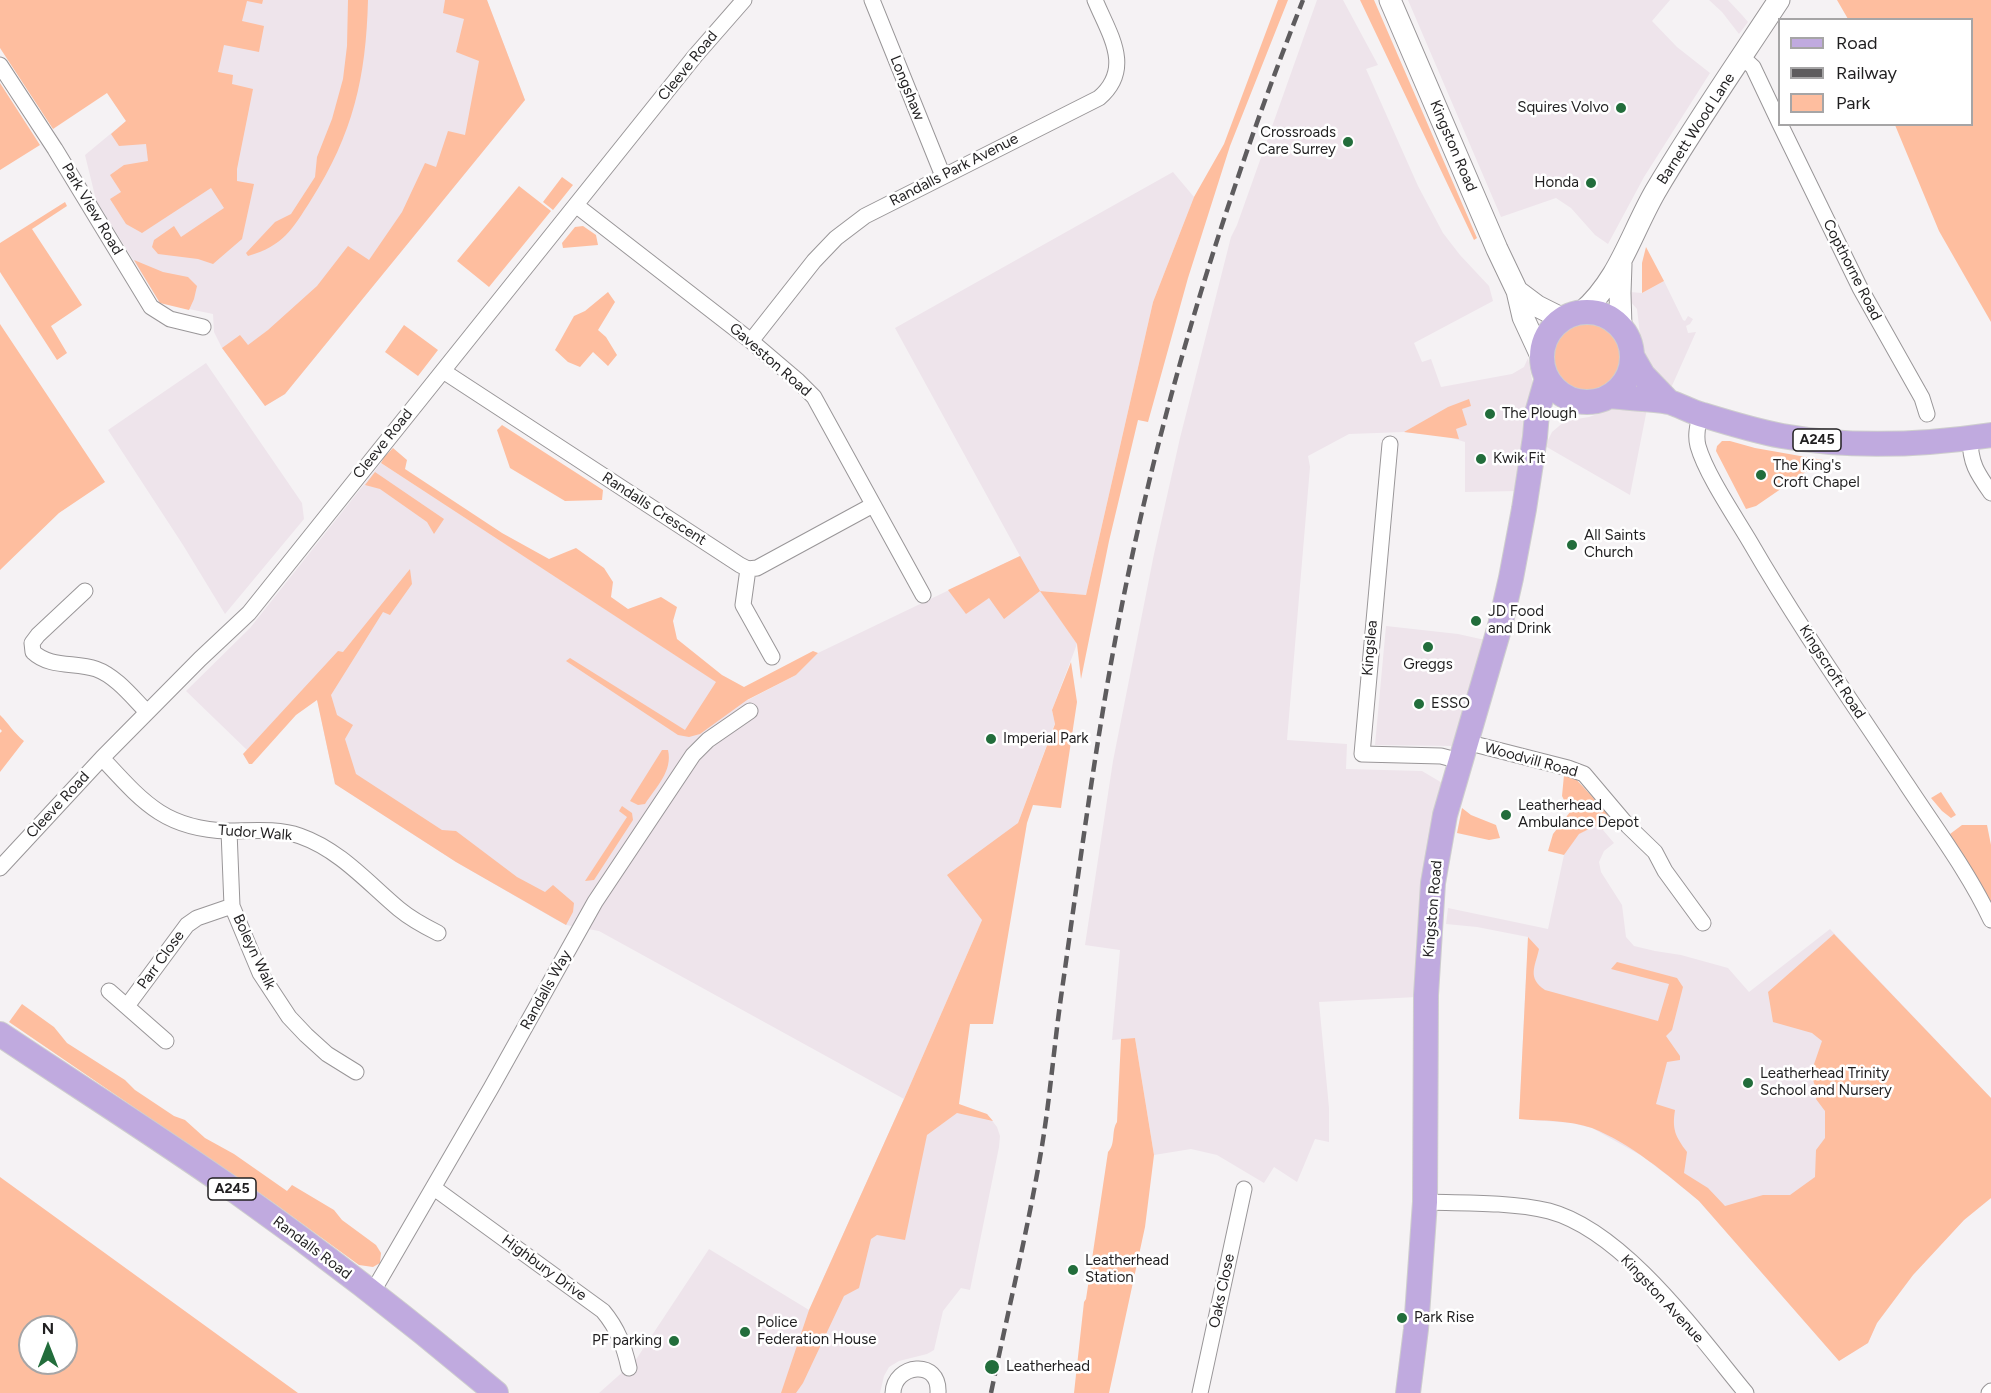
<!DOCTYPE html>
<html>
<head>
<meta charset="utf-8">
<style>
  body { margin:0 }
  #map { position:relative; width:1991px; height:1393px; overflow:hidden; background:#f5f2f4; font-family:Figtree,sans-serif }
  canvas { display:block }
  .legend { position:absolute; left:1778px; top:18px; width:195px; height:108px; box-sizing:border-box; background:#fff; border:2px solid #a6a5a6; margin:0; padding:8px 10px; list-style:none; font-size:18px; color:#201f20 }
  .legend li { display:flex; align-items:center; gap:12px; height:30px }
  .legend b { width:30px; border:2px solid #a6a5a6 }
  .north { position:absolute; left:18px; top:1315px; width:60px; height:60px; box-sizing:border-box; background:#fff; border:2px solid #a6a5a6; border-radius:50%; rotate:0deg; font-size:16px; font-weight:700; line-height:24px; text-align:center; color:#201f20 }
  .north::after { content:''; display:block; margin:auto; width:21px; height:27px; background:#226d3b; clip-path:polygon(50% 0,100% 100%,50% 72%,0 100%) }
</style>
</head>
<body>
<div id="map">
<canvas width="1991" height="1393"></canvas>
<ul class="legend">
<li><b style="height:8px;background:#c0aadf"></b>Road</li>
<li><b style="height:8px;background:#5e5c5e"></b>Railway</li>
<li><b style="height:16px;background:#febe9f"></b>Park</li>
</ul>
<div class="north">N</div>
</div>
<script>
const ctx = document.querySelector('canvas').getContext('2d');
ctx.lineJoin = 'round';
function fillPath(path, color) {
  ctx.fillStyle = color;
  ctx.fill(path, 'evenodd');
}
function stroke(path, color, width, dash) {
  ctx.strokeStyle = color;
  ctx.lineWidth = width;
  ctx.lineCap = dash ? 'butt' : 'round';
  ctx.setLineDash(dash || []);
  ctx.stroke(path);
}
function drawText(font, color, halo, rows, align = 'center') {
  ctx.font = font + ' Figtree,sans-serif';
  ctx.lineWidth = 5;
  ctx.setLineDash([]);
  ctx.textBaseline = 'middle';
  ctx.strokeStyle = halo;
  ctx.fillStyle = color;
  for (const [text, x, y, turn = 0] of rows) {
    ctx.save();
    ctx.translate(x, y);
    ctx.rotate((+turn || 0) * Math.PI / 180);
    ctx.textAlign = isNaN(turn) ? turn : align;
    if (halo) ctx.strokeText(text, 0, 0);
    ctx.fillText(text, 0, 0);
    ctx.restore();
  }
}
const built = new Path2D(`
  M46,0h441l38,100 -240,294 -20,12 -43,-58 -8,-16 -1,-18 -53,-11 -64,-103 -11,-45 41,-34z
  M1317,0h26l35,65 -12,4 52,117 25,47 17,22 29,31 4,15 -79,42 8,19 9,-3 10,28 71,-13 12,-7 4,-9 5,27 -16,106 -52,1v-50l-20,-6 -41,-4 -55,2 -41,22 2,11 -23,273 60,4 -1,25 76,2 22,13 -27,213 -98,5 10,106v34l-14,-3 -18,43 -23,-15 -10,16 -47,-28 -26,-6 -37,6 -19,-117 -23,2 8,-90 -35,-5 28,-184 41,-207 26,-116 51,-201 6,-12z
  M1408,0h262l-18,21 25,26 33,26 -66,104 -36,67 -13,-9 -24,-27 -15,-10 -55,19z
  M1709,0h19l14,15 6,7 -9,12 -17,-22z
  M1173,172l21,25 -41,105 -67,293 -45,-4 36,53 -25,66 3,13 -73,197 -78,179 83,15 10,13 3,9 -1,11 -29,143 -9,-2 -18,23 -9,39 -7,4 -28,7 -10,6 -5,9 -4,17h-281l36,-32 74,-112 100,61 95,-211 -305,-168 -33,-6 -11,-6 -99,-57 -121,-78 -18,-85 -12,-10 -58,61 -61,-59 64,-63 131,-165 336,219 31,18 48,-25 22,-22 202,-97 -125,-228z
  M1664,281l19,39 2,1 3,-5 5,3 -3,5 -4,2 2,7 8,-1 -25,56 -18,-13 -11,-24 -5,-42 -7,-8v-9l12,1z
  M206,363l96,140 2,16 -79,95 -42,-69 -75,-115z
  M1615,408l32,1 -17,86 -85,-49 7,-14 13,-11 24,-4z
  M1386,626l72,8 27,6 -30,106 -80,-1z
  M1595,826l8,4 11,13 -10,8 -5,11 2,10 21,33 4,32 8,9 21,5 26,4 47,13 21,24 81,-63 161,169v100l-27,22 -51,55 -36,48 -9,20 -29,18 -140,-160 -27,-22 -30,-23 -50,-28 -20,-5 -53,-4 9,-182 -51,-10 -31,-3 2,-16 100,21 16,-74 14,-21z`);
const green = new Path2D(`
  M0,0h263l-1,4 -15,-3 -5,20 22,5 -5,26 -35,-7 -6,27 15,3 -1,9 21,5 -16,80v12l17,3 -12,55 -29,25 -15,-5 -40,-5 -6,-7 2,-7 20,-14 7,11 43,-29 -13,-20 -69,45 -16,-9 -16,-25 11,-7 -11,-17 14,-10 24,-4 -2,-17 -27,2 -8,-12 15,-13 -19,-28 -54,36 -53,-81z
  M348,0h20c-2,78 -15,134 -57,200 -19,30 -28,46 -63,56l-2,-3 29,-31 16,-8 24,-37 2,-20 15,-38 11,-40 4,-33z
  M445,0h42l38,100 -240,294 -20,12 -43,-58 18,-13 8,10 20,-15 49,-44 31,-40 21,14 33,-48 23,-49 11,4 12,-36 17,4 14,-74 -23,-9 8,-33 -21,-6z
  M1278,0h10l-58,146 -42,132 -40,144 -10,-2 -29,121 -28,138 -4,-35 -37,-53 -36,28 -15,-21 -23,16 -18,-24 72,-34 20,35 46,4 67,-293 41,-105 30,-53z
  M1360,0h14l103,238 -3,2z
  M1837,0h154v322l-52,-91 -44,-106 77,-1v-104l-124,-1z
  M0,83l40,62 -40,25z
  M562,177l11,8 -20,25 -10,-8z
  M519,186l32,25 -62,76 -32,-26z
  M65,202l2,4 -35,23 50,76 -31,21 16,27 -10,7 -57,-88v-29z
  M583,226l13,9 2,10 -35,3 -1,-5 13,-16z
  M1646,247l18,34 -22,12v-30z
  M134,260l29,12 25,5 9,9 -3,13 -5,11 -29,-7z
  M608,292l7,10 -17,28 8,7 11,18 -9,11 -15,-14 -13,15 -12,-5 -13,-12 19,-34 11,-5z
  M1551 358a36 36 0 1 1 72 0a36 36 0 1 1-72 0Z
  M0,324l105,158 -46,31 -59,57z
  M404,325l34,25 -20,26 -33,-24z
  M1469,399l2,7 -9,3 5,16 -11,4 3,10 -55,-7 44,-25z
  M502,425l101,65 -1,10 -37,1 -55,-33 -13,-38z
  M1722,441h8l25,7 68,12 -67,46 -10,3 -30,-58 1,-5z
  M393,448l14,12 -2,9 97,64 47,26 27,-11 28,20 9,14 -2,15 17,12 33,-12 16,10 -4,14 4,18 45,36 22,12 69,-36 5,2 -22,22 -49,25 -47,34 -11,3 -11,-2 -112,-74 4,-3 115,72 31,-48 -335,-219 3,-6z
  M375,472l69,47 -10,15 -7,-12 -47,-33 -15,-4z
  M410,569l2,15 -22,31 -7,-3 -52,83 6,20 16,10 -8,14 11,35 86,56 14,1 61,46 28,15 8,-7 21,18 -1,9 -7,13 -110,-63 -121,-78 -18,-84 -21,15 -44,49h-3l-6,-10 95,-103 5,1z
  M1071,662l6,40 -16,106 -28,-3 -6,18 -34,201h-23l-11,80 28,10 6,7 -36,-8 -30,22 -22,105 -28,-5 -6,4 -12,49 -15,8 -41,87 -7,10h-15l28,-83 95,-211 78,-179 -35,-45 71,-52 37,-99 -3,-14z
  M0,715c9,9 14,18 24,26l-24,31v-39l2,-2 -2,-2z
  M662,750h6c5,21 -12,37 -23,54l-7,1 -8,-4z
  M1564,775l11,3 33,36 -1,10 -4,6 -8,-4 -16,8 -15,21 -16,-4 5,-17 17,-22 -8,-16z
  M1941,792l15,23 -5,3 -9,-7 -11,-13z
  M622,806l10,7 1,7 -39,60 -9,1 42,-64 -8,-6z
  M1462,808l9,7 25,10 4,13 -11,2 -32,-7z
  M1962,825h25l4,20v61l-8,-17 -33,-55z
  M1834,934l157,164v100l-27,22 -51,55 -36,48 -9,20 -29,18 -140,-160c-31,-26 -69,-58 -107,-73 -23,-8 -49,-7 -73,-9l9,-182 11,12c-4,18 -12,29 6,41l113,31 11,-37 -58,-15 6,-7 60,16 6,9 -11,43 -6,6 14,20v4l-13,2 -11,42 19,6c-3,19 0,26 12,42l-3,21 24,15 17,18 38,-11h27l25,-18 1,-27 9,-12v-27l-9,-12 1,-6 -6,-20 11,-32 -10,-8 -39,-11 -5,-30z
  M22,1004l32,23 13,16 58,37 10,10 39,26 11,4 20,18 29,16 53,37 5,-6 42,25 8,10 34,25 5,8 -1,10 -7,4 -14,-2 -88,-64 -262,-179z
  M1135,1038l19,117 -9,72 -36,166h-35l10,-91 2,-3 22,-147c8,-8 3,-21 9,-30l4,-83z
  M0,1177l298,216h-298zM30,1327h36v36h-36z`);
const street = new Path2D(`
  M872,0l71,176
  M1742,57l11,10 27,57
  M0,65l55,84 96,158 19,12 33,8
  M1780,124l80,164 62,110 5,16
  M577,206l174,135 47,40 16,16 109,198
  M751,341l63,-80 22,-23 29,-22 234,-118c35,-30 10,-64 -4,-98
  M443,371l297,194 8,4 9,-1 116,-63
  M1700,415c-2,10 -5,20 -2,31 8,28 36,69 52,96 48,83 104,163 157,243 29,44 62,88 84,135
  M1970,438c0,25 7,35 21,55
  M1390,444l-28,310 79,2 19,5
  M748,569l-5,36 29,52
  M85,591l-47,44 -6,8 1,9c17,16 42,10 63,17 20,7 37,29 51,43
  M1466,742l102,26 16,6 44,52 27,26 10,19 38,52
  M102,758c40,43 62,71 126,73 23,0 49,-3 72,5 40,14 68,47 99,73 12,10 25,17 39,24
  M229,831l3,75 28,67 29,44 17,18 21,19 29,18
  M0,868l102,-110 98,-99 49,-46 446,-557 49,-56
  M109,991l57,50
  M127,1006l60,-81 10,-7 35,-12
  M434,1188l169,123c15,18 21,35 26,57
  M1425,1202c38,1 87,0 124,9 75,20 149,124 197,182
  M372,1293l119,-205 104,-186 98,-147 15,-15 42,-29
  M893,1393c1,-29 47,-35 45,0
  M1200,1393l44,-204
  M1989,1393l2,-2`);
const secondary = new Path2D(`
  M1390,0l107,249 20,42 6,26 18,39
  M1621,264l-1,29 1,34
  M1517,291l20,15 26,13
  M1582,312c37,-32 49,-78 73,-120 38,-65 82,-128 124,-192`);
const primary = new Path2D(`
  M1542 357a45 45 0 1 1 90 0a45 45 0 1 1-90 0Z
  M1632,356l11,19 26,27
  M1610,396c19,3 40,2 59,6 11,3 22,10 34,13 26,8 52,16 79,21 68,12 141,9 209,-1
  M0,1034c79,53 160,104 238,159 89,63 175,130 258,200
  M1408,1393l8,-64 9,-127 1,-207 7,-112 12,-68 55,-189 11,-48 13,-69 11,-72 2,-24 10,-35`);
const rail = new Path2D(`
  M991,1393c17,-82 37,-164 51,-247 8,-49 12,-99 19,-149 18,-126 34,-252 58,-377 41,-212 105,-419 184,-620`);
const markers = [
  [1621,108,6,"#226d3b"],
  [1348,142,6,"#226d3b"],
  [1591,183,6,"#226d3b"],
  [1490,414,6,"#226d3b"],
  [1481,459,6,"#226d3b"],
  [1761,475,6,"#226d3b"],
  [1572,545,6,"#226d3b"],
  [1476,621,6,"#226d3b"],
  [1428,647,6,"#226d3b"],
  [1419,704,6,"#226d3b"],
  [991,739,6,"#226d3b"],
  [1506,815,6,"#226d3b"],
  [1748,1083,6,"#226d3b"],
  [1073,1270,6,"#226d3b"],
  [1402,1318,6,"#226d3b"],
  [745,1332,6,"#226d3b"],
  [674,1341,6,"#226d3b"],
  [992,1367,8,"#226d3b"]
];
const shields = [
  [1817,440,48],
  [232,1189,48]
];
const shieldNames = [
  ["A245",1817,440],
  ["A245",232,1189]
];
const streetNames = [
  ["Cleeve Road",688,66,-51],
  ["Longshaw",907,88,68],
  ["Barnett Wood Lane",1696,129,-57],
  ["Kingston Road",1453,146,67],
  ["Randalls Park Avenue",954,170,-27],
  ["Park View Road",92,209,59],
  ["Copthorne Road",1852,270,63],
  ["Gaveston Road",770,360,41],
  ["Cleeve Road",383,444,-51],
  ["Randalls Crescent",654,509,33],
  ["Kingslea",1370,648,-85],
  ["Kingscroft Road",1832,672,57],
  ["Woodvill Road",1531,760,15],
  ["Cleeve Road",58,805,-47],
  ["Tudor Walk",255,833,4],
  ["Kingston Road",1433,909,-85],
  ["Boleyn Walk",254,952,65],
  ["Parr Close",161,960,-54],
  ["Randalls Way",546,990,-61],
  ["Randalls Road",312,1248,37],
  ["Highbury Drive",544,1268,36],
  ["Oaks Close",1222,1291,-78],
  ["Kingston Avenue",1662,1299,47]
];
const poiNames = [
  ["Squires Volvo",1609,108,"right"],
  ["Crossroads",1336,133,"right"],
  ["Care Surrey",1336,150,"right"],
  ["Honda",1579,183,"right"],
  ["The Plough",1502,414],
  ["Kwik Fit",1493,459],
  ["The King's",1773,466],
  ["Croft Chapel",1773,483],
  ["All Saints",1584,536],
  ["Church",1584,553],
  ["JD Food",1488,612],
  ["and Drink",1488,629],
  ["Greggs",1428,665,"center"],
  ["ESSO",1431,704],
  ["Imperial Park",1003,739],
  ["Leatherhead",1518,806],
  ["Ambulance Depot",1518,823],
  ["Leatherhead Trinity",1760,1074],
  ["School and Nursery",1760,1091],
  ["Leatherhead",1085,1261],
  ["Station",1085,1278],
  ["Park Rise",1414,1318],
  ["Police",757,1323],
  ["Federation House",757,1340],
  ["PF parking",662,1341,"right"],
  ["Leatherhead",1006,1367]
];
fillPath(built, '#eee4eb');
fillPath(green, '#febe9f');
stroke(street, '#999698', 17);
stroke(secondary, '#999698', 23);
stroke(primary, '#cecece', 26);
stroke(street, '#fff', 15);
stroke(secondary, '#fff', 21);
stroke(primary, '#c0aadf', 24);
stroke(rail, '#5e5c5e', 4.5, [12, 6]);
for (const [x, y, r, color] of markers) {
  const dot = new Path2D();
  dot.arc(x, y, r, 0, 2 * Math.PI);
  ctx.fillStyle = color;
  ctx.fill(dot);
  stroke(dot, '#fff', 2);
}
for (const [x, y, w] of shields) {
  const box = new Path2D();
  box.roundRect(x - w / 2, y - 11, w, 22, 4.5);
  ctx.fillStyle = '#fff';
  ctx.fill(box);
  stroke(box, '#201f20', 1.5);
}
drawText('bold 14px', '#201f20', null, shieldNames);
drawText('15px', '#201f20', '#fff', streetNames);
drawText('15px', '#201f20', '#fff', poiNames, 'left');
</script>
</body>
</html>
